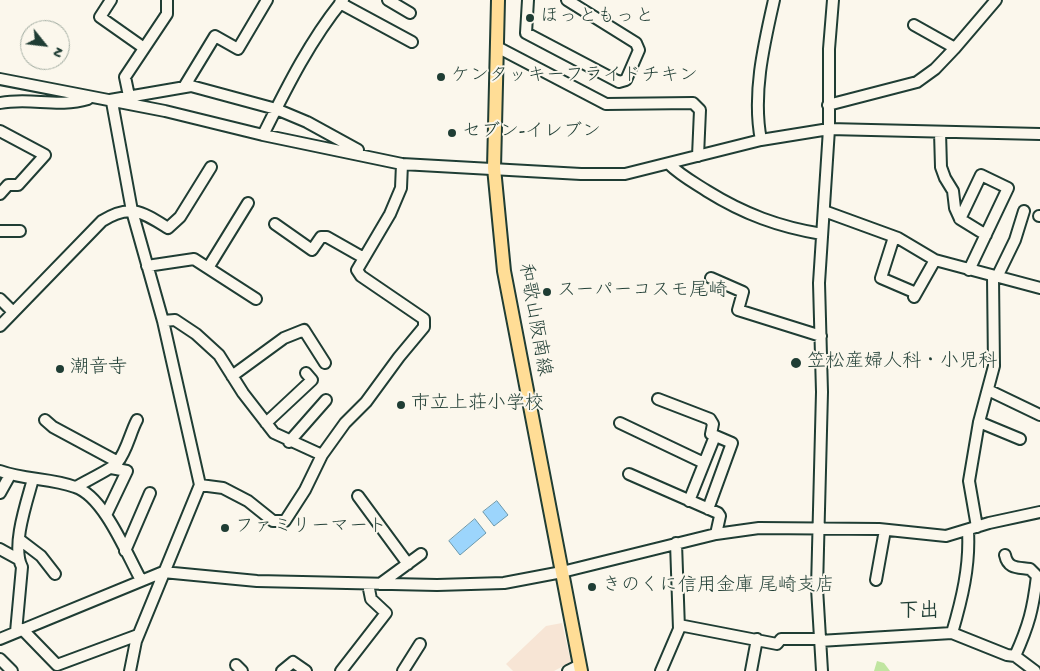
<!DOCTYPE html>
<html>
<head>
<meta charset="utf-8">
<style>
  body { margin:0 }
  #map { position:relative; width:1040px; height:671px; overflow:hidden; background:#fbf7ec; font-family:"Gochi Hand",sans-serif }
  canvas { display:block }
  .north { position:absolute; left:20px; top:20px; width:50px; height:50px; box-sizing:border-box; background:#fbf7ec; border:1px solid #a3ada2; border-radius:50%; rotate:119deg; font-size:14px; font-weight:700; line-height:20px; text-align:center; color:#1f3d34 }
  .north::after { content:''; display:block; margin:auto; width:18px; height:22px; background:#1f3d34; clip-path:polygon(50% 0,100% 100%,50% 72%,0 100%) }
</style>
</head>
<body>
<div id="map">
<canvas width="1040" height="671"></canvas>
<div class="north">N</div>
</div>
<script>
const ctx = document.querySelector('canvas').getContext('2d');
ctx.lineJoin = 'round';
function fillPath(path, color) {
  ctx.fillStyle = color;
  ctx.fill(path, 'evenodd');
}
function stroke(path, color, width, dash) {
  ctx.strokeStyle = color;
  ctx.lineWidth = width;
  ctx.lineCap = dash ? 'butt' : 'round';
  ctx.setLineDash(dash || []);
  ctx.stroke(path);
}
function drawText(font, color, halo, rows, align = 'center') {
  ctx.font = font + ' "Gochi Hand","Klee One",sans-serif';
  ctx.lineWidth = 4;
  ctx.setLineDash([]);
  ctx.textBaseline = 'middle';
  ctx.strokeStyle = halo;
  ctx.fillStyle = color;
  for (const [text, x, y, turn = 0] of rows) {
    ctx.save();
    ctx.translate(x, y);
    ctx.rotate((+turn || 0) * Math.PI / 180);
    ctx.textAlign = isNaN(turn) ? turn : align;
    if (halo) ctx.strokeText(text, 0, 0);
    ctx.fillText(text, 0, 0);
    ctx.restore();
  }
}
const built = new Path2D(`
  M562,623l9,39 -17,9h-41l-7,-7 40,-38z`);
const green = new Path2D(`
  M877,661l7,2 6,8h-16z`);
const water = new Path2D(`
  M497,501l11,14 -14,11 -11,-14z
  M475,519l11,14 -26,22 -11,-14z`);
const minor = new Path2D(`
  M111,0l-11,17 44,31
  M388,0l22,13
  M528,0l-2,33 93,49 7,-2 13,-30 -3,-7 -69,-43
  M340,3l72,39
  M914,25l41,23
  M497,47l109,57 87,-1 7,7 -2,46
  M0,79l165,32 98,24 139,29 179,10h44l136,-34 68,-11 211,5
  M184,87l31,-51 23,13 29,-49
  M129,96l-4,-19 42,-63v-14
  M110,100l81,-14 85,23 31,13 51,28
  M112,102l20,109 31,110 37,164 -64,156 -6,30
  M0,103c30,-6 58,5 88,-4
  M828,105l89,-23 18,-13 20,-21 41,-48
  M0,131l45,24 -27,30h-10l-8,9
  M940,132l1,35 4,11 8,13 2,17 5,11
  M263,135c23,-46 47,-95 80,-135
  M761,140c-9,-46 3,-96 13,-140
  M669,164c11,11 24,18 38,27 37,23 72,36 115,43
  M824,211l74,27 37,22 105,28
  M1039,216h1
  M275,224l37,26 9,-13h6l37,21
  M0,231h20
  M894,237l-13,41 35,15
  M147,266l47,-7 62,40
  M208,268l40,-65
  M969,270l39,-82 -27,-13 -21,44 26,16
  M997,277l18,-37 9,-29
  M711,278l32,14 -5,18 83,26
  M914,297l21,-37
  M0,299l13,13
  M163,321l12,-1 21,14 23,21 24,38 31,40 48,22
  M0,326l102,-105c28,-18 40,-9 66,7l12,-11 31,-50
  M232,376l52,-38 20,-8 21,33
  M988,390l52,25
  M658,399l52,20 3,5 -2,10 21,9 -24,66
  M45,420l8,7 65,35
  M979,422l41,17
  M266,423l46,-43 -6,-7
  M620,423l84,40
  M289,442l37,-42
  M0,471c24,9 51,7 75,16 29,9 52,68 66,93
  M629,474l89,39 2,3 -4,18
  M200,485l23,3 25,13 25,20h12l20,-31 17,-35 23,-32 21,-21 33,-45 25,-30v-8l-63,-43 -4,-6 33,-56 11,-26 1,-24
  M76,487c8,-5 37,-19 41,-24 10,-12 13,-30 20,-43
  M0,493l10,-18
  M358,496l50,68
  M689,501l26,-65
  M106,515l21,-44 -16,-3
  M977,527l-8,-46 10,-59 15,-56 -1,-89
  M20,540l21,16 14,18
  M0,549l18,10
  M125,551l25,-58
  M1005,555c3,14 12,12 25,14l7,7c-4,33 -8,49 -22,80
  M876,580l9,-50
  M380,584l41,-30
  M679,625l98,19 4,-5h37
  M22,629l35,36 81,-30
  M16,632l6,-65c-11,-20 5,-66 11,-88
  M952,633c10,-34 18,-67 16,-102
  M0,639l163,-67 94,9 180,4 67,-2 58,-11 154,-38 43,-6 120,1 67,7 43,-13 51,-11
  M819,641l133,-8 55,22 8,1 20,15
  M0,659l12,12
  M236,665l6,6
  M282,671l11,-9 13,9
  M341,671l45,-58 -15,-14 -3,-15
  M403,671l17,-27
  M568,671l12,-6
  M661,671l18,-42 -3,-86
  M751,671l6,-32
  M822,671l-5,-83 5,-196 -3,-109 10,-154v-80l4,-49`);
const major = new Path2D(`
  M498,0l-4,168 10,103 77,400`);
const markers = [
  [530,18,5,"#1f3d34"],
  [441,77,5,"#1f3d34"],
  [452,133,5,"#1f3d34"],
  [547,292,5,"#1f3d34"],
  [796,363,6,"#1f3d34"],
  [60,369,5,"#1f3d34"],
  [401,405,5,"#1f3d34"],
  [225,528,5,"#1f3d34"],
  [592,587,5,"#1f3d34"]
];
const poiNames = [
  ["ほっともっと",540,18],
  ["ケンタッキーフライドチキン",451,77],
  ["セブン-イレブン",462,133],
  ["スーパーコスモ尾崎",557,292],
  ["笠松産婦人科・小児科",807,363],
  ["潮音寺",70,369],
  ["市立上荘小学校",411,405],
  ["ファミリーマート",235,528],
  ["きのくに信用金庫 尾崎支店",602,587]
];
const streetNames = [
  ["和歌山阪南線",533,320,80]
];
const neighbourhoodNames = [
  ["下出",919,613]
];
fillPath(built, '#f7e5d5');
fillPath(green, '#c0e5a0');
fillPath(water, '#9cd5fc');
stroke(water, '#6a98ac', 1);
stroke(minor, '#1f3d34', 14);
stroke(major, '#1f3d34', 16);
stroke(minor, '#fbf7ec', 10);
stroke(major, '#ffdd96', 12);
for (const [x, y, r, color] of markers) {
  const dot = new Path2D();
  dot.arc(x, y, r, 0, 2 * Math.PI);
  ctx.fillStyle = color;
  ctx.fill(dot);
  stroke(dot, '#fbf7ec', 2);
}
drawText('19px', '#1f3d34', '#fbf7ec', poiNames, 'left');
drawText('19px', '#1f3d34', '#fbf7ec', streetNames);
drawText('bold 20px', '#1f3d34', '#fbf7ec', neighbourhoodNames);
</script>
</body>
</html>
